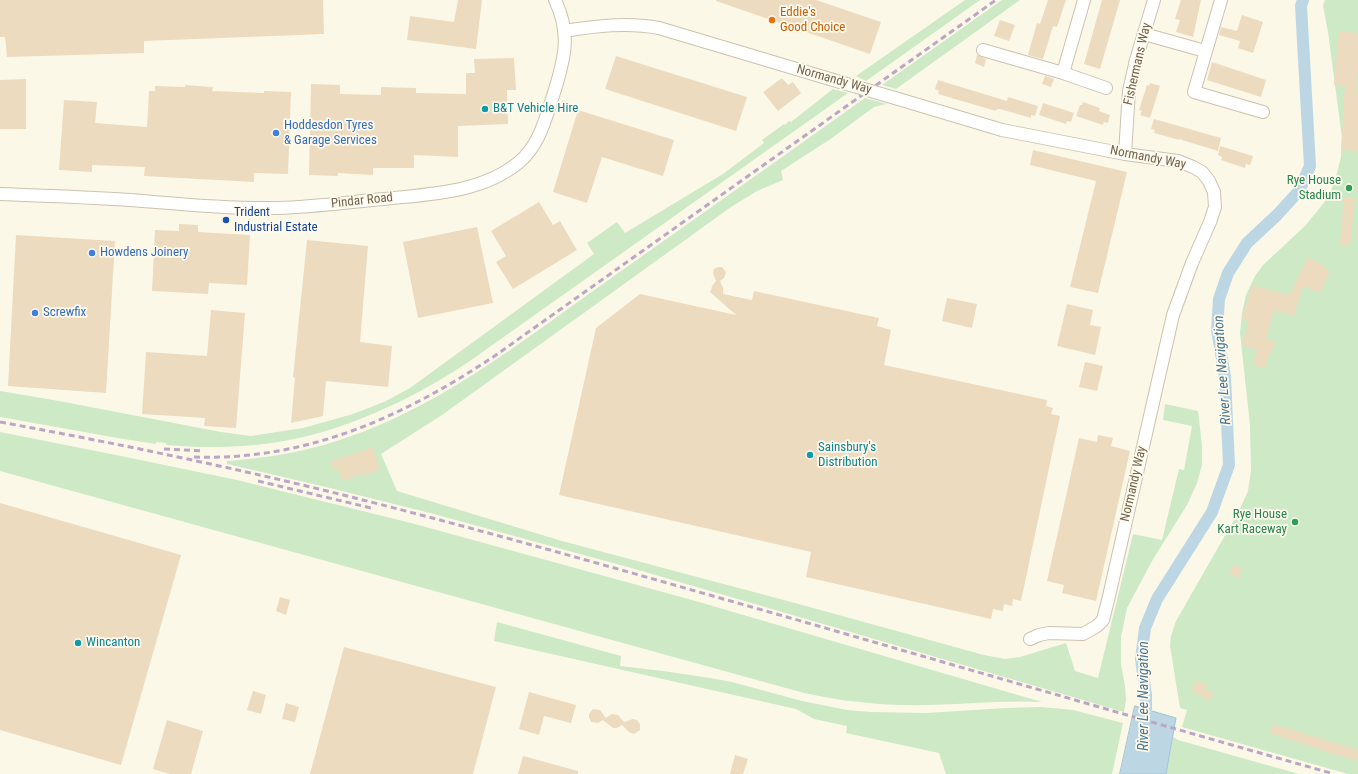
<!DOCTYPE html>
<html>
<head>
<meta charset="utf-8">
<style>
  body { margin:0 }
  canvas { display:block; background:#fbf8e8 }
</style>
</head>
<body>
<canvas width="1358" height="774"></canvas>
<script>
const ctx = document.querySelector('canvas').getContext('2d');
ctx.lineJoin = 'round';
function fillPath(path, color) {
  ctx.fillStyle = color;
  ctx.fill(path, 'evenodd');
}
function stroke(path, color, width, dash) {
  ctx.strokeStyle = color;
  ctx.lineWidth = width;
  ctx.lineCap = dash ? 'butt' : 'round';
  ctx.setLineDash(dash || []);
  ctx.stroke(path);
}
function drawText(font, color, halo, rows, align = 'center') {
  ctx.font = font + ' "Roboto Condensed",sans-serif';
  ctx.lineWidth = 3.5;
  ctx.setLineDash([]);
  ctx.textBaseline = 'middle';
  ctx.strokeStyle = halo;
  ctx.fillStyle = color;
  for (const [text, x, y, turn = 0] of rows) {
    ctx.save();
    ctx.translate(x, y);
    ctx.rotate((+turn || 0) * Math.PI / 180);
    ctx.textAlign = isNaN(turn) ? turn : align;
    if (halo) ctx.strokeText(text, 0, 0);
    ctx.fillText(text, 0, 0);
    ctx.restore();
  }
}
const green = new Path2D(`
  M965,0h15l-114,81 -10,-5z
  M1002,0h18l-124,89 -14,-4z
  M1325,0h33v774h-10l-166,-47 5,-17 -7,-2 -10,-62 1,-10 5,-15 63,-110 9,-20 3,-20 -1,-46 -10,-92 2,-20 4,-18 9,-19 8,-11 42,-39 22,-27 8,-18 6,-24 1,-19 -14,-106 -5,-26z
  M833,89l15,4 -381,270c-58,38 -126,70 -195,80 -35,5 -70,5 -106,2v-2l-10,-1v2l-38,-6 -118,-21v-26l59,10 162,31 30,4 52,-8 50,-14 31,-12 26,-14 184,-134 -7,-11 30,-21 8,11 98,-59 41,-31 -2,-3 22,-16 1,1 4,-4 2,1z
  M865,98l22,6 -13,3 -42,31 -51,33 2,9 -26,11 -26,16 -289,208 -61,39 16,37 165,50 233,62 189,52 21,4 15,-2 46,-14 9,28 23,7 35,-144 29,6 17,-71 5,1 8,-44 -29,-6 2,-16 33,7 4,35v19l-5,18 -10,22 -35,56 -25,47 -6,29v27l4,22 1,14 -2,12 -489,-143 -205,-56 -104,-26 -99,-23v-3c28,-2 57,-6 85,-13 117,-29 212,-109 309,-177 82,-58 163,-115 244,-173z
  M0,432l121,24 116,24 174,43 281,77 350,102c-38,-2 -76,2 -113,3 -43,1 -84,-3 -125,-12l-804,-222z
  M497,622l124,34 -1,10 43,5 47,7 22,4 70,19 45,9 24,2 55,1 80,-5 36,-1 31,3 50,13 -11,51h-166l-7,-21 -93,-20 1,-7 -33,-7 -18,-10 -302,-68z
  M1173,737l5,3 121,34h-133z`);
const water = new Path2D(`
  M1135,706l41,12 -10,56h-46z`);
const canal = new Path2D(`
  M1146,724v-29l-5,-36 4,-31 12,-29 55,-87 17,-47 -4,-88 -8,-47 2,-31 9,-26 19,-30 30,-28 22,-24 11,-25 -9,-160 2,-6`);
const building = new Path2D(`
  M0,0h323l1,34 -180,7v12l-137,4 -2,-20h-5z
  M458,0h24l-6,49 -69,-9 3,-24 44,6z
  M716,0h100l65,22 -11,32 -154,-53z
  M1048,0h18l-9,27 -4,-1 -10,33 -15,-4 9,-32 3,1z
  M1102,0h18l-20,69 -16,-5z
  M1181,0h20l-8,37 -17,-5 4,-12 -5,-1z
  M1242,15l21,7 -10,31 -15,-5 2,-7 -21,-6 2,-8 16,4z
  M1000,20l15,5 -6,16 -15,-5z
  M1339,31l19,2v34l-2,23h2v61l-17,-1 4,-64 -11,-1z
  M977,55l9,4 -2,8 -9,-4z
  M616,56l131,41 -11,34 -131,-42z
  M514,58l2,32h-9l1,34 -50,2v31l-44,-2v13h-41v7l-35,-2v3l-29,-1 2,-91 29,1v9l41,1v-8l35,1v5l50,1v-21h9l-1,-14z
  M1212,62l54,18 -5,17 -54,-17z
  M1045,76l9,3 -3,8 -9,-3z
  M782,78l6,7 5,-3 8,11 -23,18 -15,-19z
  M26,79v50h-26v-49z
  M938,80l69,21 1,-4 30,9 -3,10 -4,-1v3l-31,-9h-3l-1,2 -58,-17 1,-3 -4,-2z
  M1150,83l10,3 -10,32 -10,-3 2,-4 -3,-1 8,-25 2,1z
  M185,85l28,2 -1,4 52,2v-2l27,1 -3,82 -34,-1v9l-110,-6 1,-9 -53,-2v7l-33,-2 5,-70 33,2 -2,21 52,4 2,-36h6v-5l30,1z
  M1083,102l17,6 -1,3 11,4 -2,8 -4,-1 -1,3 -27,-9 4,-11h2z
  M1043,103l31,10 -3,9 -4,-1 -1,3 -27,-9z
  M578,110l96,30 -11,36 -61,-19 -15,46 -34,-11z
  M1154,119l67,19 -3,13 -39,-12v1l-25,-7 1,-3 -4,-1z
  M1220,146l33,10 -3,9 -4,-1 -1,4 -24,-8 1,-3 -4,-2z
  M1033,150l94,22 -29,121 -28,-6 26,-106 -66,-16z
  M1344,197l11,1 -5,48 -10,-1z
  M539,202l14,23 7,-4 17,29 -64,39 -17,-27 10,-6 -15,-25z
  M179,224l19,1v7l52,3 -3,50 -38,-2 -1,11 -56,-3 3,-61 24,1z
  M477,227l16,76 -75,15 -15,-76z
  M16,235l99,6 -9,152 -98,-7z
  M307,240l61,6 -8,96 32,4 -4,41 -62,-6 -3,35 -32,7 4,-45 -2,-1z
  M1308,257l15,8 6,8 -9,20 -17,-7 -9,30 -20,-6 -8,29 9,2 -4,13 -2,-1 -4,15 -12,-3 4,-15 -15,-5 7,-24 -7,-2 10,-34 35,10v-2l3,1z
  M718,267h4l4,5 -2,6 -4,3 3,7v6l29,6 2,-9 125,27 -2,8 14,4 -7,35 163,35 -1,6 7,2 -2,6 9,2 -39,185 -8,-2 -1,7 -8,-2 -1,7 -10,-2 -2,10 -185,-42 5,-25 -252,-57 37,-167 44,-34 96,21 -27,-24h2l1,-5 4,-5 -3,-8 1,-4z
  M947,298l30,6 -5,24 -30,-7z
  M1067,304l26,6 -3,15 11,2 -6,28 -38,-9z
  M211,310l34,3 -9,115 -32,-2 1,-8 -63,-4 4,-62 61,4z
  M1085,362l18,4 -6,25 -18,-4z
  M1098,435l15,3 -2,8 19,5 -34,150 -34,-8 2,-8 -17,-4 32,-143 18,4z
  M372,447l8,22 -15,7 -1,-3 -21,8 -5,-13 -5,2 -3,-8z
  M0,503l181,52 -60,210 -121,-35z
  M1233,565l9,3 -3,10 -9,-3z
  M280,597l10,3 -4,15 -10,-4z
  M344,647l152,40 -23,87h-163z
  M1195,681l12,3 -3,12 -12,-4z
  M1206,690l8,2 -3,9 -8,-2z
  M253,691l13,4 -5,19 -14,-4z
  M529,692l47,13 -5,18 -27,-7 -5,19 -20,-6z
  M286,703l13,4 -4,15 -13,-3z
  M593,709l7,1 6,8 -8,5 -7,-1 -2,-5v-3z
  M612,714l6,1 6,7 9,-3 4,1 3,4v6l-6,4 -5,-2 -7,-7 -5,3h-4l-10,-8z
  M167,720l36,11 -12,43h-21l-17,-5z
  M1273,724l85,26v11l-28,-8 -60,-20z
  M735,755l13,4 -5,15h-13z
  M523,756l55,15v3h-60z`);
const street = new Path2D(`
  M1221,0l-27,92 69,20
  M564,31c32,-5 63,-9 95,-3l191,57
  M1144,34l61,17
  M983,50l80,23 43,15
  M1063,73l21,-73
  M895,98l107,32 123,24 53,7 15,6 9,5 7,9 5,11 1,15 -5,15 -18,41 -19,52 -64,281 -6,24 -6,6 -14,8 -34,-1 -10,2 -9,4
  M1125,154l4,-63 7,-31 18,-60
  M0,194c43,2 87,3 130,6 50,4 99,9 148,8 36,-1 71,-6 106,-9 45,-5 97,-6 134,-36 21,-17 27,-43 35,-67 11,-35 19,-61 2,-96`);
const rail = new Path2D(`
  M0,422c120,22 241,47 359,77 146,37 290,79 435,120 180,52 360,104 540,155
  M164,449l40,2
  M194,457c113,4 211,-41 302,-102l500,-355
  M258,481l113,27`);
const streetBridge = new Path2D(`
  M850,85l45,13`);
const markers = [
  [772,20,4,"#e8710a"],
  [485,109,4,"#0f9aa8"],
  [276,133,4,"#3f7fe0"],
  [1349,188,4,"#2e9e5b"],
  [226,220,4,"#1a4fb4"],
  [92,253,4,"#3f7fe0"],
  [35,313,4,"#3f7fe0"],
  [810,455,4,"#0f9aa8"],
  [1295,522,4,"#2e9e5b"],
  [78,643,4,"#0f9aa8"]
];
const foodNames = [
  ["Eddie's",780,13],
  ["Good Choice",780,28]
];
const streetNames = [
  ["Fishermans Way",1138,64,-77],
  ["Normandy Way",834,80,16],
  ["Normandy Way",1148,158,11],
  ["Pindar Road",362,201,-6],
  ["Normandy Way",1134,484,-77]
];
const cultureNames = [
  ["B&T Vehicle Hire",493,109],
  ["Sainsbury's",818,448],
  ["Distribution",818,463],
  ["Wincanton",86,643]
];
const shopNames = [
  ["Hoddesdon Tyres",284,126],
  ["& Garage Services",284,141],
  ["Howdens Joinery",100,253],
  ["Screwfix",43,313]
];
const leisureNames = [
  ["Rye House",1341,181],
  ["Stadium",1341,196],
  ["Rye House",1287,515],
  ["Kart Raceway",1287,530]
];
const transitNames = [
  ["Trident",234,213],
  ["Industrial Estate",234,228]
];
const waterNames = [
  ["River Lee Navigation",1223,370,-94],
  ["River Lee Navigation",1144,696,-90]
];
fillPath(green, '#cde9c6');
fillPath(water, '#bdd6e4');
stroke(water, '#a3c3d6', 1);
stroke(canal, '#bdd6e4', 12);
fillPath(building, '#eddbbf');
stroke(street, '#cdc2ae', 14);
stroke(street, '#fff', 12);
stroke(rail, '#bda6c5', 3, [6, 4]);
stroke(streetBridge, '#cdc2ae', 14, []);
stroke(streetBridge, '#fff', 12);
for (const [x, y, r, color] of markers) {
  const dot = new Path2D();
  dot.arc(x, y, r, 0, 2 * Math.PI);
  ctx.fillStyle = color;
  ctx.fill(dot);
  stroke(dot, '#fefbee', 1.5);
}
drawText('13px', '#c56008', '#fefbee', foodNames, 'left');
drawText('13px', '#74634d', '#fefbee', streetNames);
drawText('13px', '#0d838f', '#fefbee', cultureNames, 'left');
drawText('13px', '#366cbe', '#fefbee', shopNames, 'left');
drawText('13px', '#27864d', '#fefbee', leisureNames, 'right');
drawText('13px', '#164399', '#fefbee', transitNames, 'left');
drawText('italic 14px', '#4b748d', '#fefbee', waterNames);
</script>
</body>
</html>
